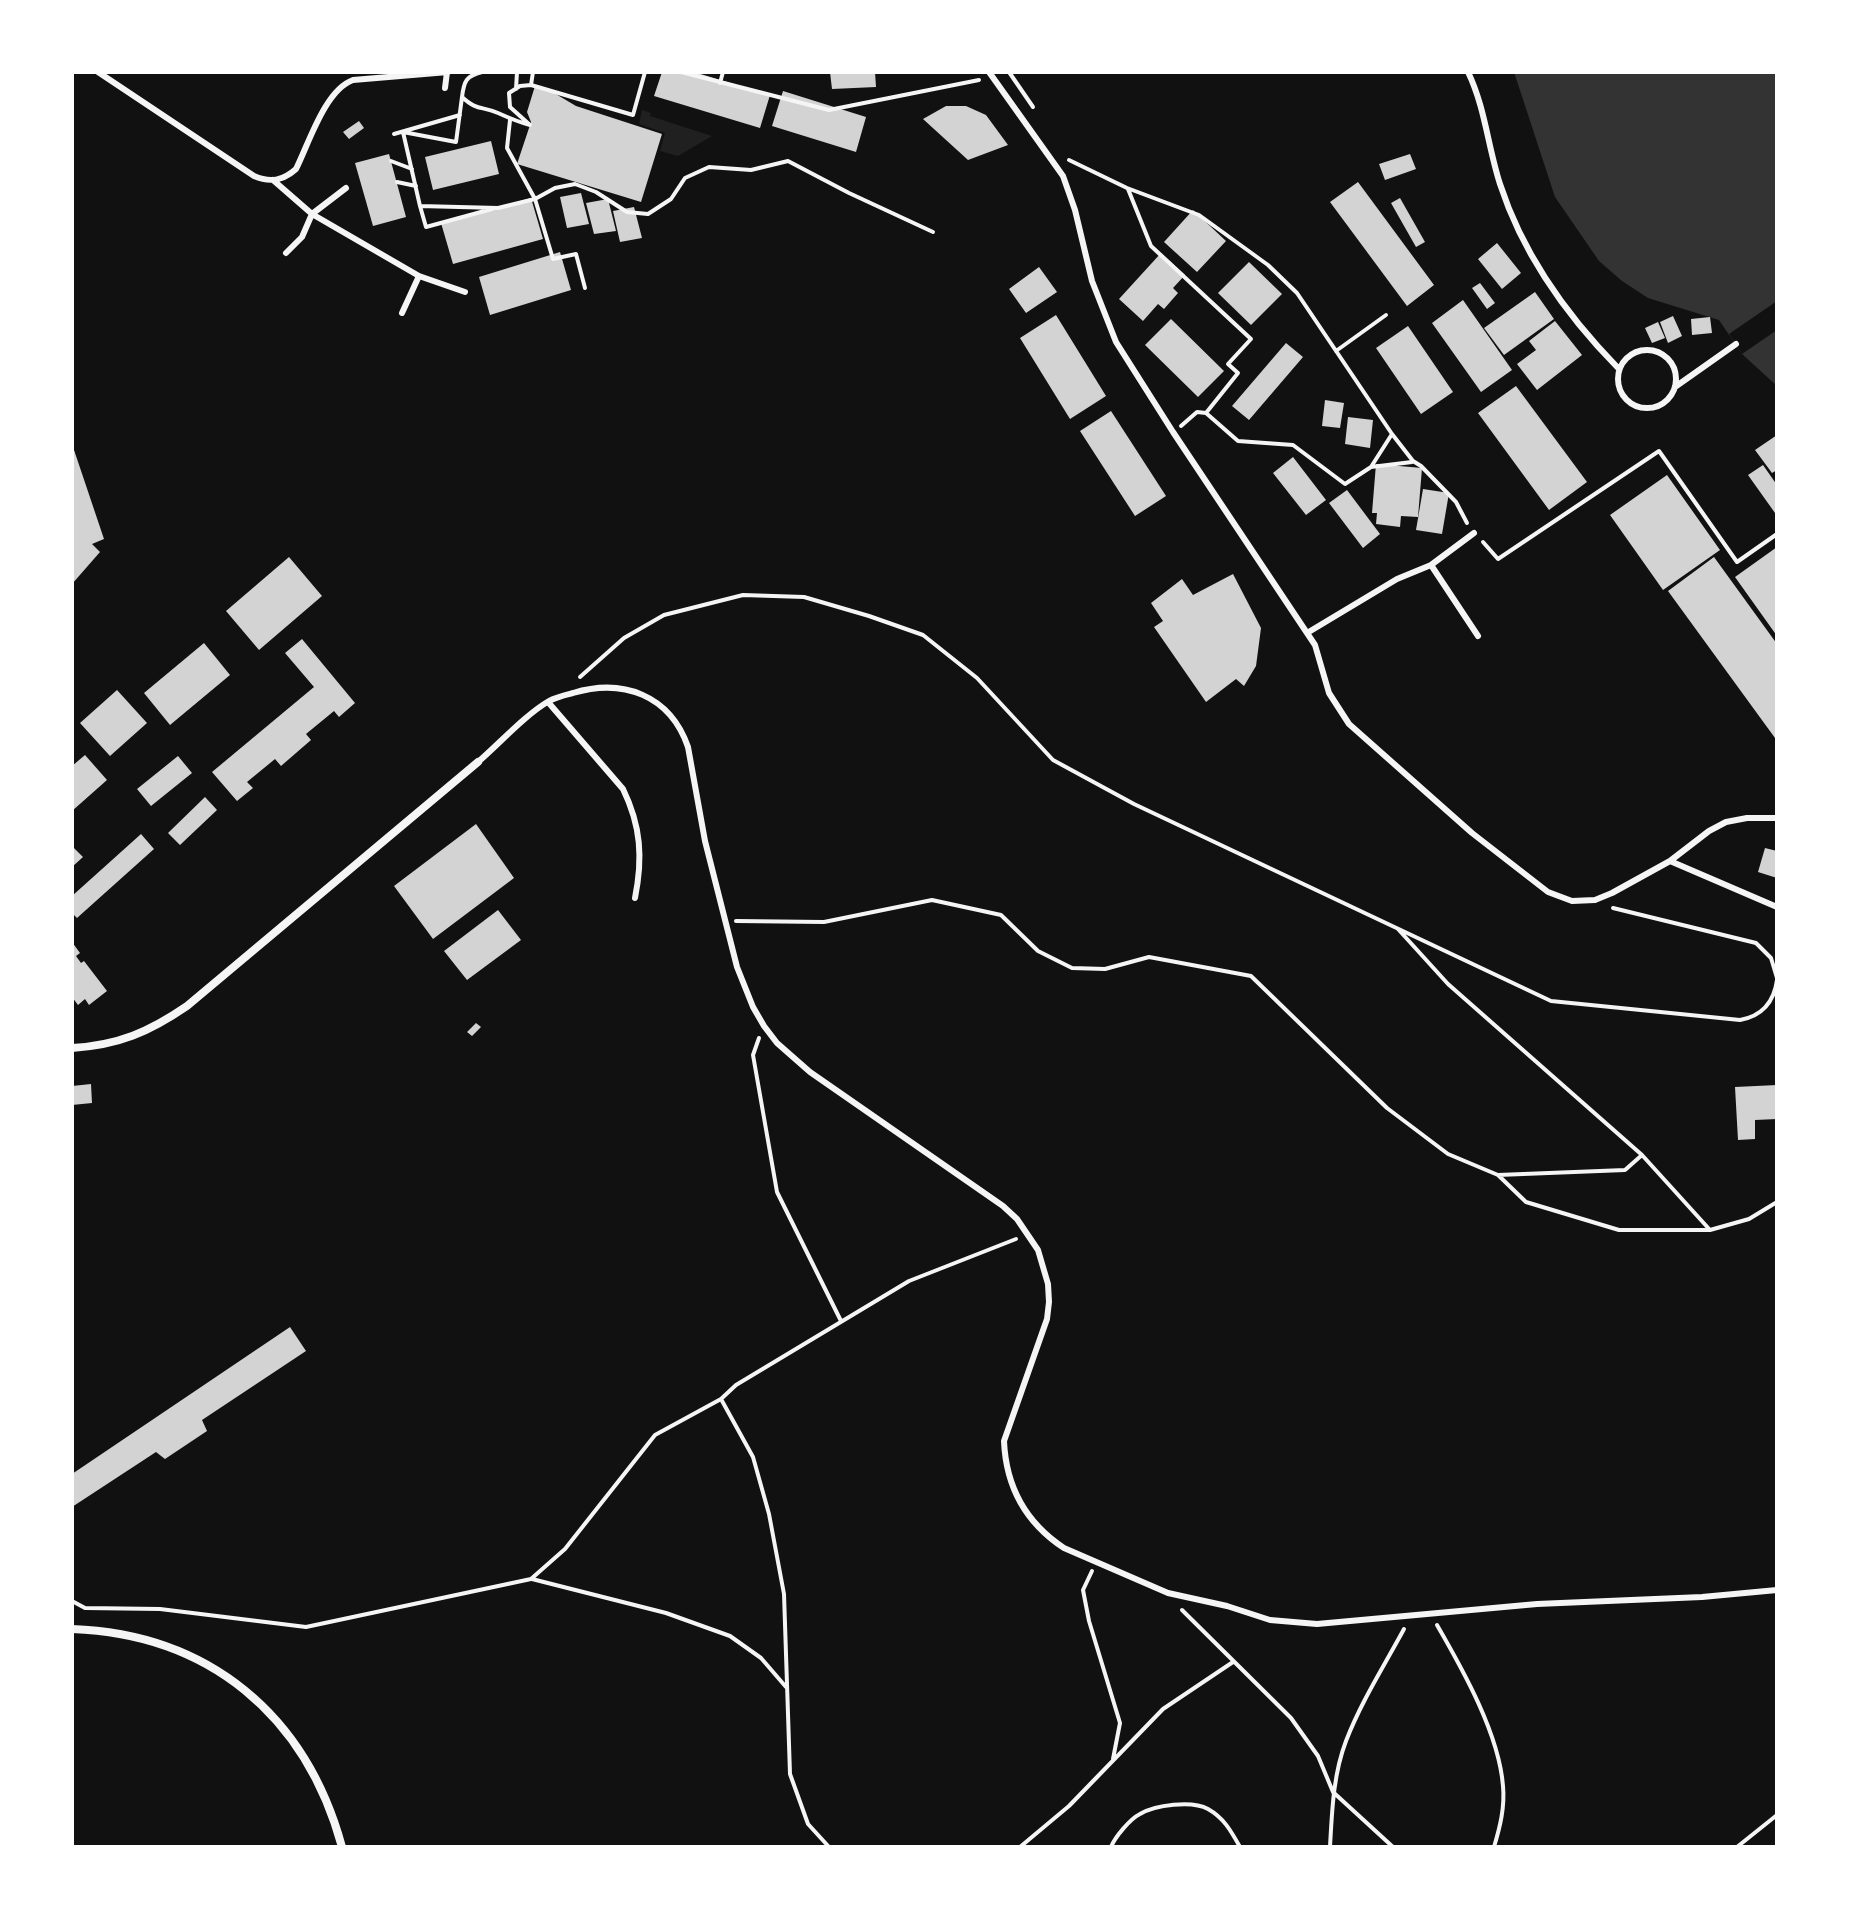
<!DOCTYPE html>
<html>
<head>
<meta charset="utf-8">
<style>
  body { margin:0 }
  #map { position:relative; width:1849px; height:1919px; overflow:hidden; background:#111; font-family:"Varela Round",sans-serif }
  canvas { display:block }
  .frame { position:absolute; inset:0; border:74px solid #fff; pointer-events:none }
</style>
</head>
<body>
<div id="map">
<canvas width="1849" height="1919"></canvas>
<div class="frame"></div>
</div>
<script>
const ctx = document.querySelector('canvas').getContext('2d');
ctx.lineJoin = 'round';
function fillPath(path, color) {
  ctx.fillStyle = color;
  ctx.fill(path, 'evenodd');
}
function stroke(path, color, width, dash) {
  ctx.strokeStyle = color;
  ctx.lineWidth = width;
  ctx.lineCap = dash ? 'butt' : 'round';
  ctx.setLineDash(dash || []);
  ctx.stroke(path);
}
const green = new Path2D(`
  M642,110l9,3 -1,3 62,20 -34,20 -18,-5 5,-18 -26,-9z`);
const water = new Path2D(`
  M1514,72h263v314l-35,-32 -23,-34 -71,-22 -26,-17 -23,-20 -44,-64z`);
const pier = new Path2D(`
  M1777,301v29l-35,24 -13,-20z`);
const building = new Path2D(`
  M662,72h32l76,23 -10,33 -106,-32z
  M830,72h45l1,15 -44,2z
  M535,86l14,4 27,16 86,28 -21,68 -124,-38 14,-42 -4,-10z
  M783,91l83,26 -10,35 -84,-26z
  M946,106h20l20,9 22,30 -40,15 -45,-41z
  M359,121l5,7 -15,11 -6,-7z
  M491,141l8,33 -66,16 -8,-33z
  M389,154l17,63 -33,9 -18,-63z
  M1410,154l6,15 -31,11 -6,-16z
  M1358,182l76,103 -27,21 -77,-104z
  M581,193l8,31 -22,4 -7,-31z
  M531,198l12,41 -90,25 -12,-41z
  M1400,198l25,44 -9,5 -25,-44z
  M608,199l8,32 -22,3 -8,-31z
  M634,207l8,31 -22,4 -7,-31z
  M1193,210l33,31 -29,31 -33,-30z
  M1497,243l24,30 -19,16 -24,-30z
  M560,252l11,38 -81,25 -11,-38z
  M1161,253l24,22 -12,13 5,5 -14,16 -6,-5 -15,17 -24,-22z
  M1249,262l33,32 -31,31 -33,-32z
  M1039,267l18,25 -31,21 -17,-24z
  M1480,283l15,20 -8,6 -15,-21z
  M1535,292l19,27 -50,36 -20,-27z
  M1463,300l49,70 -31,22 -49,-69z
  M1056,315l50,81 -36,23 -50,-81z
  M1673,316l9,20 -14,7 -8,-21z
  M1710,317l2,16 -20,2 -1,-16z
  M1171,319l53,52 -26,26 -53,-52z
  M1555,321l27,34 -45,35 -20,-26 19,-14 -7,-9z
  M1658,322l7,16 -13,5 -7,-15z
  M1408,326l45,66 -32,22 -45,-66z
  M1286,343l17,14 -54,63 -17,-14z
  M1516,386l71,96 -38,28 -71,-97z
  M1325,400l19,3 -4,25 -18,-2z
  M1111,411l55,85 -31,20 -55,-85z
  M1348,417l25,3 -3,28 -25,-4z
  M1777,435v35l-5,3 -17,-23z
  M72,444l32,95 -12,5 8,8 -28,32z
  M1293,457l33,43 -20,15 -33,-42z
  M1376,464l46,4 -4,49 -17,-1 -1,11 -24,-3 1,-11h-5z
  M1763,465l14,20v26l-2,2 -27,-38z
  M1667,475l53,75 -57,40 -53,-75z
  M1423,489l26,4 -7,41 -26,-4z
  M1347,490l33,44 -17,14 -34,-45z
  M1777,547v89l-42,-59z
  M289,557l33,39 -63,54 -33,-39z
  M1714,557l63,87 -2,94 -107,-147z
  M1233,574l28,54 -5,38 -12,20 -8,-7 -30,23 -52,-75 9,-6 -12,-18 31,-24 11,16z
  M302,639l53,64 -16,14 -5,-6 -28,23 5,6 -30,26 -6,-7 -28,23 6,6 -16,13 -25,-29 102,-85 -29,-34z
  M204,643l26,32 -60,50 -26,-32z
  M117,690l30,33 -37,33 -30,-33z
  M85,755l22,25 -35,31v-45z
  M178,756l14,17 -41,33 -14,-17z
  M205,797l12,13 -37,35 -12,-12z
  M476,824l38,54 -81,61 -39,-53z
  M141,834l13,15 -77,69 -5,-5v-17z
  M72,846l11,11 -11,10z
  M1765,848l12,3v27l-19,-6z
  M498,910l23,30 -54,40 -23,-29z
  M72,942l8,11 -4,3 5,7 3,-2 23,30 -18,14 -4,-6 -7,6 -6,-8z
  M476,1023l5,4 -9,9 -5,-4z
  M91,1084l1,19 -20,2v-19z
  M1777,1085v34l-22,1v19l-17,1 -3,-53z
  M290,1327l16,24 -104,69 5,11 -42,28 -9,-7 -84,55v-33z`);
const path = new Path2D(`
  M533,72l-2,13 -11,1 -11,7 1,14 20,18c-12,-3 -21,-7 -32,-12 -16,-7 -21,-2 -36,-16l-6,45 -53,-10 17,74 78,2 37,-9 20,-11 20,-4 21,8 31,20 21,2 23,-15 14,-21 24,-11 42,3 37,-9 61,32 84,39
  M681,72l148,38 150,-30
  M1009,72l24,35
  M720,83l3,-11
  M531,85l102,30 12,-43
  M516,89l1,-17
  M462,97c2,-16 4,-21 20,-25
  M510,120l-3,28 28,51 18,60 23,-5 9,34
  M394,134l66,-19
  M1069,160l58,28 72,27 69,50 29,28 95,141 21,27 8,5 35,36 11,21
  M391,161l21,8
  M397,182l19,4
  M1128,189l23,57 100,93 -23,25 10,9 -32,40
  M420,206l6,21 66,-18
  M1336,351l50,-36
  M1181,426l16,-14 9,1 32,28 55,4 52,39 26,-17 21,-33
  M1371,467l41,-5
  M1483,542l15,17 161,-108 78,111 40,-28
  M580,677l44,-39 40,-23 79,-20 61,2 65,19 54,19 54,43 76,82 81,44 417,197 189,19c22,-4 34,-18 37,-40
  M1613,908l143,35 15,15 6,20
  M736,921l88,1 108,-22 69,15 37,36 34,17 33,1 44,-12 102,19 136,132 61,46 50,21 127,-5 17,-15
  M1398,929l50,55 194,171 68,75
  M759,1038l-6,17 24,137 64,129
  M1498,1175l28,27 93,28h91l39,-11 28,-17
  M721,1399l32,58 16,57 15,80 6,180 18,50 21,23
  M1092,1571l-9,19 6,31 31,102 -7,36
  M532,1579l134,34 64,23 31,22 25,29
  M72,1601l13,7 75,1 146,18 225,-48 34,-30 90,-114 66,-36 15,-14 173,-104 107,-42
  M1182,1610l109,108 27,38 15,36 60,55
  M1437,1625c26,45 62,109 66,161 2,21 -3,41 -9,61
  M1020,1847l49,-41 94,-97 70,-47
  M1111,1847c4,-10 19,-28 29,-33 15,-9 52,-14 68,-5 16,9 23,22 32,38
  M1330,1847c2,-35 3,-72 16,-106 15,-39 38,-75 58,-112
  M1737,1847l40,-32`);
const service = new Path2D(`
  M98,72l156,104c16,7 29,5 42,-7 13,-26 29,-79 57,-89l95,-8
  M989,72l74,104 12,34 17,71 24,61 57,90 142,213 14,48 20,31 123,109 76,59 24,9 23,-1 17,-7 58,-32 39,-30 17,-9 21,-4h30
  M1468,72c17,35 20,75 32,112 23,71 67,132 119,185
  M445,88l2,-16
  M273,180l39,34 107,62 46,16
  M286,253l16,-16 10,-23 34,-26
  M402,313l17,-37
  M1618 379a29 29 0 1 1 58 0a29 29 0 1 1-58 0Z
  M1675,387l61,-43
  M1431,565l43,-32
  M1307,633l90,-54 34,-14 47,71
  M548,702l75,87c18,37 20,69 12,109
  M478,762c22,-19 47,-47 71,-61 7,-4 16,-6 24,-8 50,-15 97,2 115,54l17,94 32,126 16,40 11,19 13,17 33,29 193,134 14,13 21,31 10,34 1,18 -2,17 -43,122c2,46 22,82 60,107l104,45 59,13 43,14 47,4 220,-20 165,-7 75,-7
  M1670,861l107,46`);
const minor = new Path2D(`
  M72,1048c47,-3 77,-16 115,-42l291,-244
  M72,1629c137,5 234,86 270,218`);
fillPath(green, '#202020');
fillPath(water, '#333');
fillPath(pier, '#111');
fillPath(building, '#d3d3d3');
stroke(path, '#f5f5f5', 4);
stroke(service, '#f5f5f5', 6);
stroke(minor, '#f5f5f5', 8);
</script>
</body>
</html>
